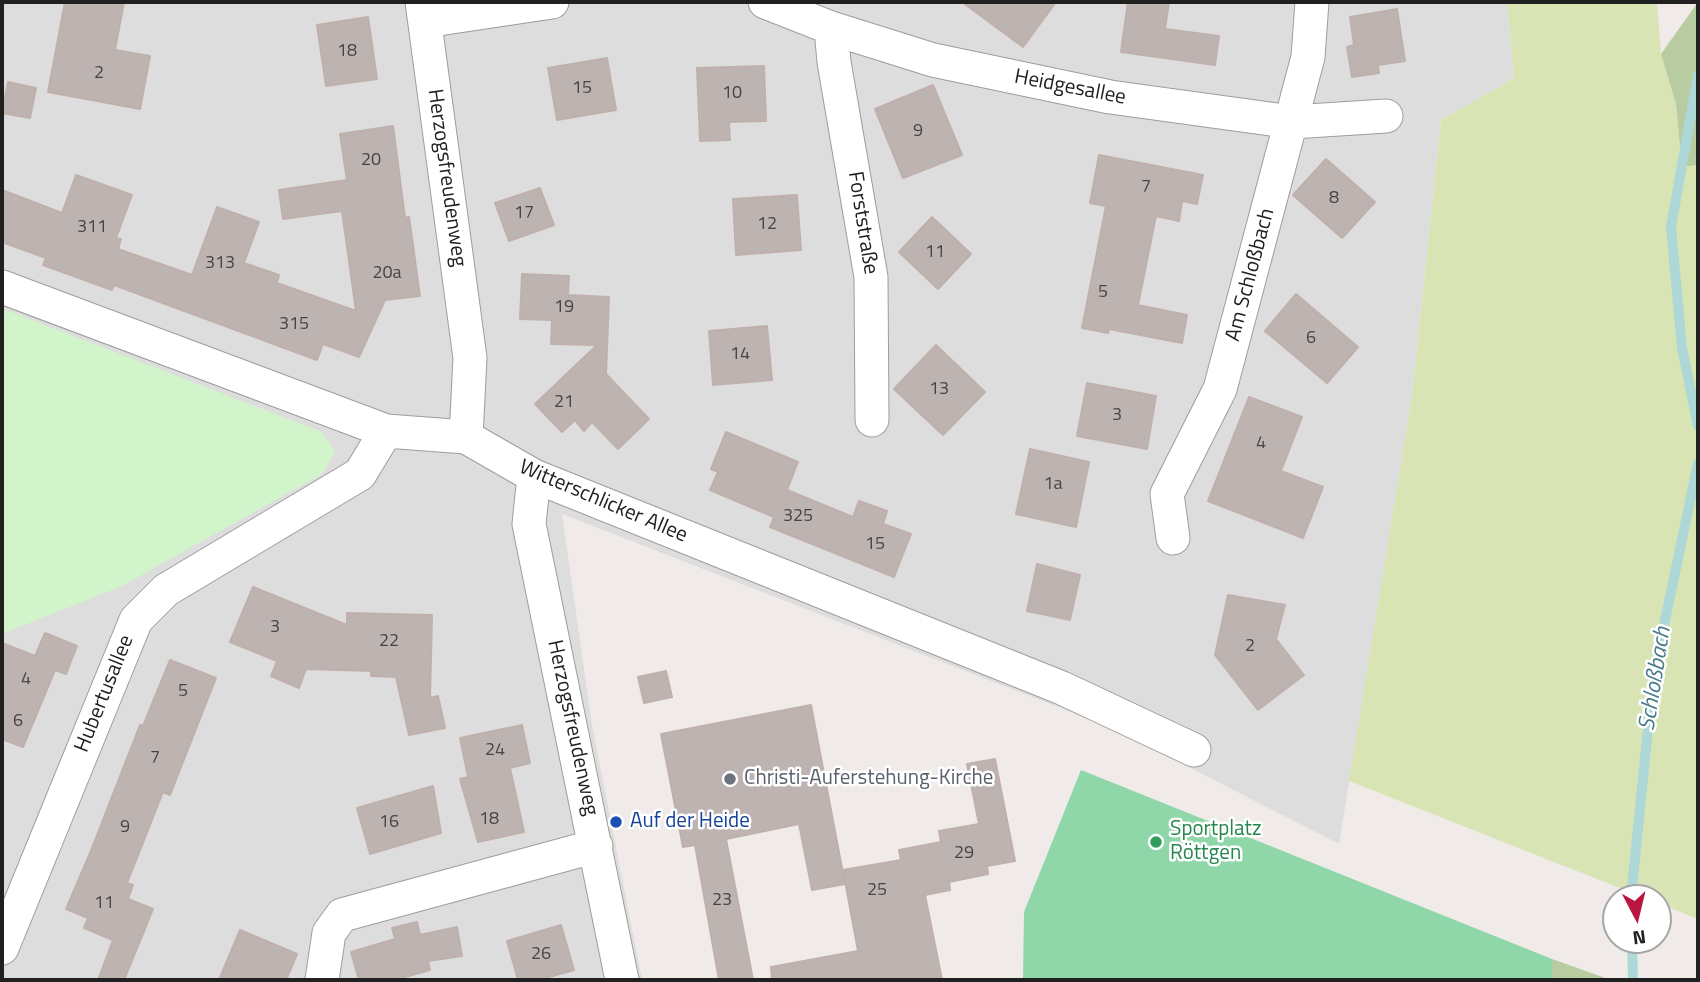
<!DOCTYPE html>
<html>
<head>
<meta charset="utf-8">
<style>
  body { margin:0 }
  #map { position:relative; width:1700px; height:982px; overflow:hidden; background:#f0ebe8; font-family:"Titillium Web",sans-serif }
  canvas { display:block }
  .frame { position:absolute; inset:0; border:4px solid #202020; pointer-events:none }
  .north { position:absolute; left:1602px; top:884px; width:70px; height:70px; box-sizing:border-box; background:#fff; border:2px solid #a6a6a6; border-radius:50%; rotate:173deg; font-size:19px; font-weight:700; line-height:28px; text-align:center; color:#202020 }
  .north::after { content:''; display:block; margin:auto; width:24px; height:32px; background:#bb1640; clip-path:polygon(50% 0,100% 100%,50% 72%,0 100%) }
</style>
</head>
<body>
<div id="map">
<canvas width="1700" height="982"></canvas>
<div class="frame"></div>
<div class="north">N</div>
</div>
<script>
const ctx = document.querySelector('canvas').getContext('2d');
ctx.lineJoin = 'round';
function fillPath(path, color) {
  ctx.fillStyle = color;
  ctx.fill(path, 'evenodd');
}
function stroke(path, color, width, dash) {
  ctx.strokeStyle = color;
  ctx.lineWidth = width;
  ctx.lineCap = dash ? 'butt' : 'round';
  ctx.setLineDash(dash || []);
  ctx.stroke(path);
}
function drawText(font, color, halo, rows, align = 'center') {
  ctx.font = font + ' "Titillium Web",sans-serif';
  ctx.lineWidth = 5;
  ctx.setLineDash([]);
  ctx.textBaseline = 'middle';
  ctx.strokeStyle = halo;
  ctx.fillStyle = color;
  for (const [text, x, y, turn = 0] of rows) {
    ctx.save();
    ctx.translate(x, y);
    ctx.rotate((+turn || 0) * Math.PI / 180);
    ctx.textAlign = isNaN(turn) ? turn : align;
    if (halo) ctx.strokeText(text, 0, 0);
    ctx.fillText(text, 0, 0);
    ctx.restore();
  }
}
const residential = new Path2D(`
  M2,2h1505l7,76 -73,42 -29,276 -73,448 -225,-115 -552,-215 30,211 50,255h-640z`);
const grass = new Path2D(`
  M1507,2h150l4,52 15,50 6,63 16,-2v754l-40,-16v-5h-13l-296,-117 63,-385 29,-276 73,-42z`);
const forest = new Path2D(`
  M1698,2v163l-16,2 -6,-63 -15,-50z
  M1552,959l59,21h-59z`);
const park = new Path2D(`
  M6,310l316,122 13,20 -13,22 -200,112 -120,48v-323z`);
const pitch = new Path2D(`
  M1081,770l471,189v21h-529l1,-68z`);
const stream = new Path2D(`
  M1698,75l-27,152 11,121 16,78
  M1631,898l22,-220 45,-215
  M1632,940l1,40`);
const building = new Path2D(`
  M65,2h59l-9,48 35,6 -10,53 -92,-17z
  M962,2h94l-33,45z
  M1128,2h41l-4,27 54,7 -4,29 -94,-13z
  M1397,9l8,52 -27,4 1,8 -27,4 -5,-30 7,-2 -4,-28z
  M368,17l9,62 -51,7 -9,-61z
  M607,58l9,52 -59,10 -9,-52z
  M764,66l2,55 -37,1 1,18 -30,1 -3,-73z
  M8,82l28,6 -6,30 -28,-5z
  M933,85l29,70 -59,23 -28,-69z
  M393,126l12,92 4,-1 11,79 -35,4 -26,57 -36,-13 -6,16 -203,-75 -2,5 -69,-25 3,-7 -44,-16v-52l60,23 14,-38 56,20 -16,43 5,1 -3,10 74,26 25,-68 42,15 -15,41 35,12 -2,8 79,28 -14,-100 -59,8 -4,-29 68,-10 -7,-46z
  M1099,155l104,20 -6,29 -15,-3 -3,20 -23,-5 -18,89 49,10 -5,28 -73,-14 -1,4 -26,-5 24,-122 -16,-3z
  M1326,159l49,43 -33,36 -49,-43z
  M540,188l14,37 -45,16 -14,-38z
  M797,195l4,55 -65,5 -3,-56z
  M932,217l39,37 -33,35 -39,-37z
  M522,274l47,2 -1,19 41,2 -3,77 43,45 -31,30 -26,-27 -8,9 -9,-11 -13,12 -27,-28 62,-59 -46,-1 1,-24 -32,-1z
  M1296,294l62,53 -31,36 -62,-52z
  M767,326l5,54 -59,5 -4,-54z
  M936,345l49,47 -42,43 -49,-46z
  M1087,383l69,13 -9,53 -70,-13z
  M1249,397l53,20 -21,54 42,16 -20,51 -95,-37z
  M726,432l72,30 -11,28 66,27 6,-16 28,10 -4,13 28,10 -17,43 -124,-50 4,-10 -64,-27 8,-18 -7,-3z
  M1030,449l59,13 -13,65 -60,-13z
  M1037,564l43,11 -10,45 -43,-9z
  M253,587l94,38v-12l85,2 -2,83 8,-2 7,32 -36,7 -13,-58 -25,-1v-5l-65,-2 -7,19 -28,-12 6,-15 -47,-19z
  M1228,595l57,10 -9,34 28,36 -46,35 -43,-55z
  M45,633l32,13 -11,28 -11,-4 -32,77 -21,-8v-96l33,13z
  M170,660l46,18 -46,117 -7,-3 -36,91 6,2 -5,14 25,10 -29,71h-26l15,-40 -29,-12 4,-10 -22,-9 24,-56 50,-128 3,1z
  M666,671l6,26 -28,6 -6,-26z
  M811,705l34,179 -33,6 -13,-66 -73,15 27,141h-34l-24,-135 -12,2 -22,-113z
  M522,725l8,38 -20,5 14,64 -46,10 -18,-63 8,-2 -8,-39z
  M995,759l20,102 -28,5 1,8 -39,8 1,8 -25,5 17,85h-170l-1,-13 87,-16 -15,-81 58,-10 -2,-10 42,-8 -2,-11 40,-7 -12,-60z
  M433,786l8,47 -71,21 -13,-46z
  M417,922l3,13 37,-8 5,29 -34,5 2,9 -36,10h-35l-8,-28 44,-13 -3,-11z
  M561,925l13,45 -36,10h-20l-11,-39z
  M240,930l57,24 -11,26h-67z`);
const minor = new Path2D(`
  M422,2l48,356 -4,79
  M765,2l66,26 102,32 177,37 182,25 94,-6
  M425,21l127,-19
  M831,28l3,34 37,215 1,143
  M2,287l384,144 80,6 68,39 528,212 132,62
  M534,476l-5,48 93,456
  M1173,538l-6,-44 53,-105 88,-332 4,-55
  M2,948l134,-328 30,-30 194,-116 26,-43
  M322,980l7,-47 13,-18 254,-69`);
const markers = [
  [730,779,7,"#6b7280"],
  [616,822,7,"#1a4fb4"],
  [1156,842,7,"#2e9e5b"]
];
const numberNames = [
  ["18",347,52],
  ["2",99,74],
  ["15",582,89],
  ["10",732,94],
  ["9",918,132],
  ["20",371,161],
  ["7",1146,188],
  ["8",1334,199],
  ["17",524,214],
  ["12",767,225],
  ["311",92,228],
  ["11",935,253],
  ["313",220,264],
  ["20a",387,274],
  ["5",1103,293],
  ["19",564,308],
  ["315",294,325],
  ["6",1311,339],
  ["14",740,355],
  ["13",939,390],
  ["21",564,403],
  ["3",1117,416],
  ["4",1261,444],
  ["1a",1053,485],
  ["325",798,517],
  ["15",875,545],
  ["3",275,628],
  ["22",389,642],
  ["2",1250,647],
  ["4",26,680],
  ["5",183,692],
  ["6",18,722],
  ["24",495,751],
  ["7",155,759],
  ["18",489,820],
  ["16",389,823],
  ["9",125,828],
  ["29",964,854],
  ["25",877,891],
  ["23",722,901],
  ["11",104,904],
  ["26",541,955]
];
const streetNames = [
  ["Heidgesallee",1070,88,11],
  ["Herzogsfreudenweg",446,178,82],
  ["Forststraße",862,223,81],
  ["Am Schloßbach",1251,275,-75],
  ["Witterschlicker Allee",603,502,23],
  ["Hubertusallee",105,694,-68],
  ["Herzogsfreudenweg",572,728,78]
];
const worshipNames = [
  ["Christi-Auferstehung-Kirche",744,779]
];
const transitNames = [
  ["Auf der Heide",630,822]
];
const leisureNames = [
  ["Sportplatz",1170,830],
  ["Röttgen",1170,854]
];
const waterNames = [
  ["Schloßbach",1656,679,-81]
];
fillPath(residential, '#deddde');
fillPath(grass, '#d8e4b4');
fillPath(forest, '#b8cba1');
fillPath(park, '#d2f4cb');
fillPath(pitch, '#8fd6a8');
stroke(stream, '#add8d7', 10);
fillPath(building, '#bdb3b1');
stroke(building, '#c0b0ac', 2);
stroke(minor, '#9d9d9d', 35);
stroke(minor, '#fff', 33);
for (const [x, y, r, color] of markers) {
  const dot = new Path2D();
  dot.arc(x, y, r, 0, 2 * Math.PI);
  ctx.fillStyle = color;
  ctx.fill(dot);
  stroke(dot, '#fff', 2.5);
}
drawText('18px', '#474544', null, numberNames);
drawText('21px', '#202020', '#fff', streetNames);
drawText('21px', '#5b616d', '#fff', worshipNames, 'left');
drawText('21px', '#164399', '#fff', transitNames, 'left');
drawText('21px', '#27864d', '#fff', leisureNames, 'left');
drawText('italic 23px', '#487989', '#fff', waterNames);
</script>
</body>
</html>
